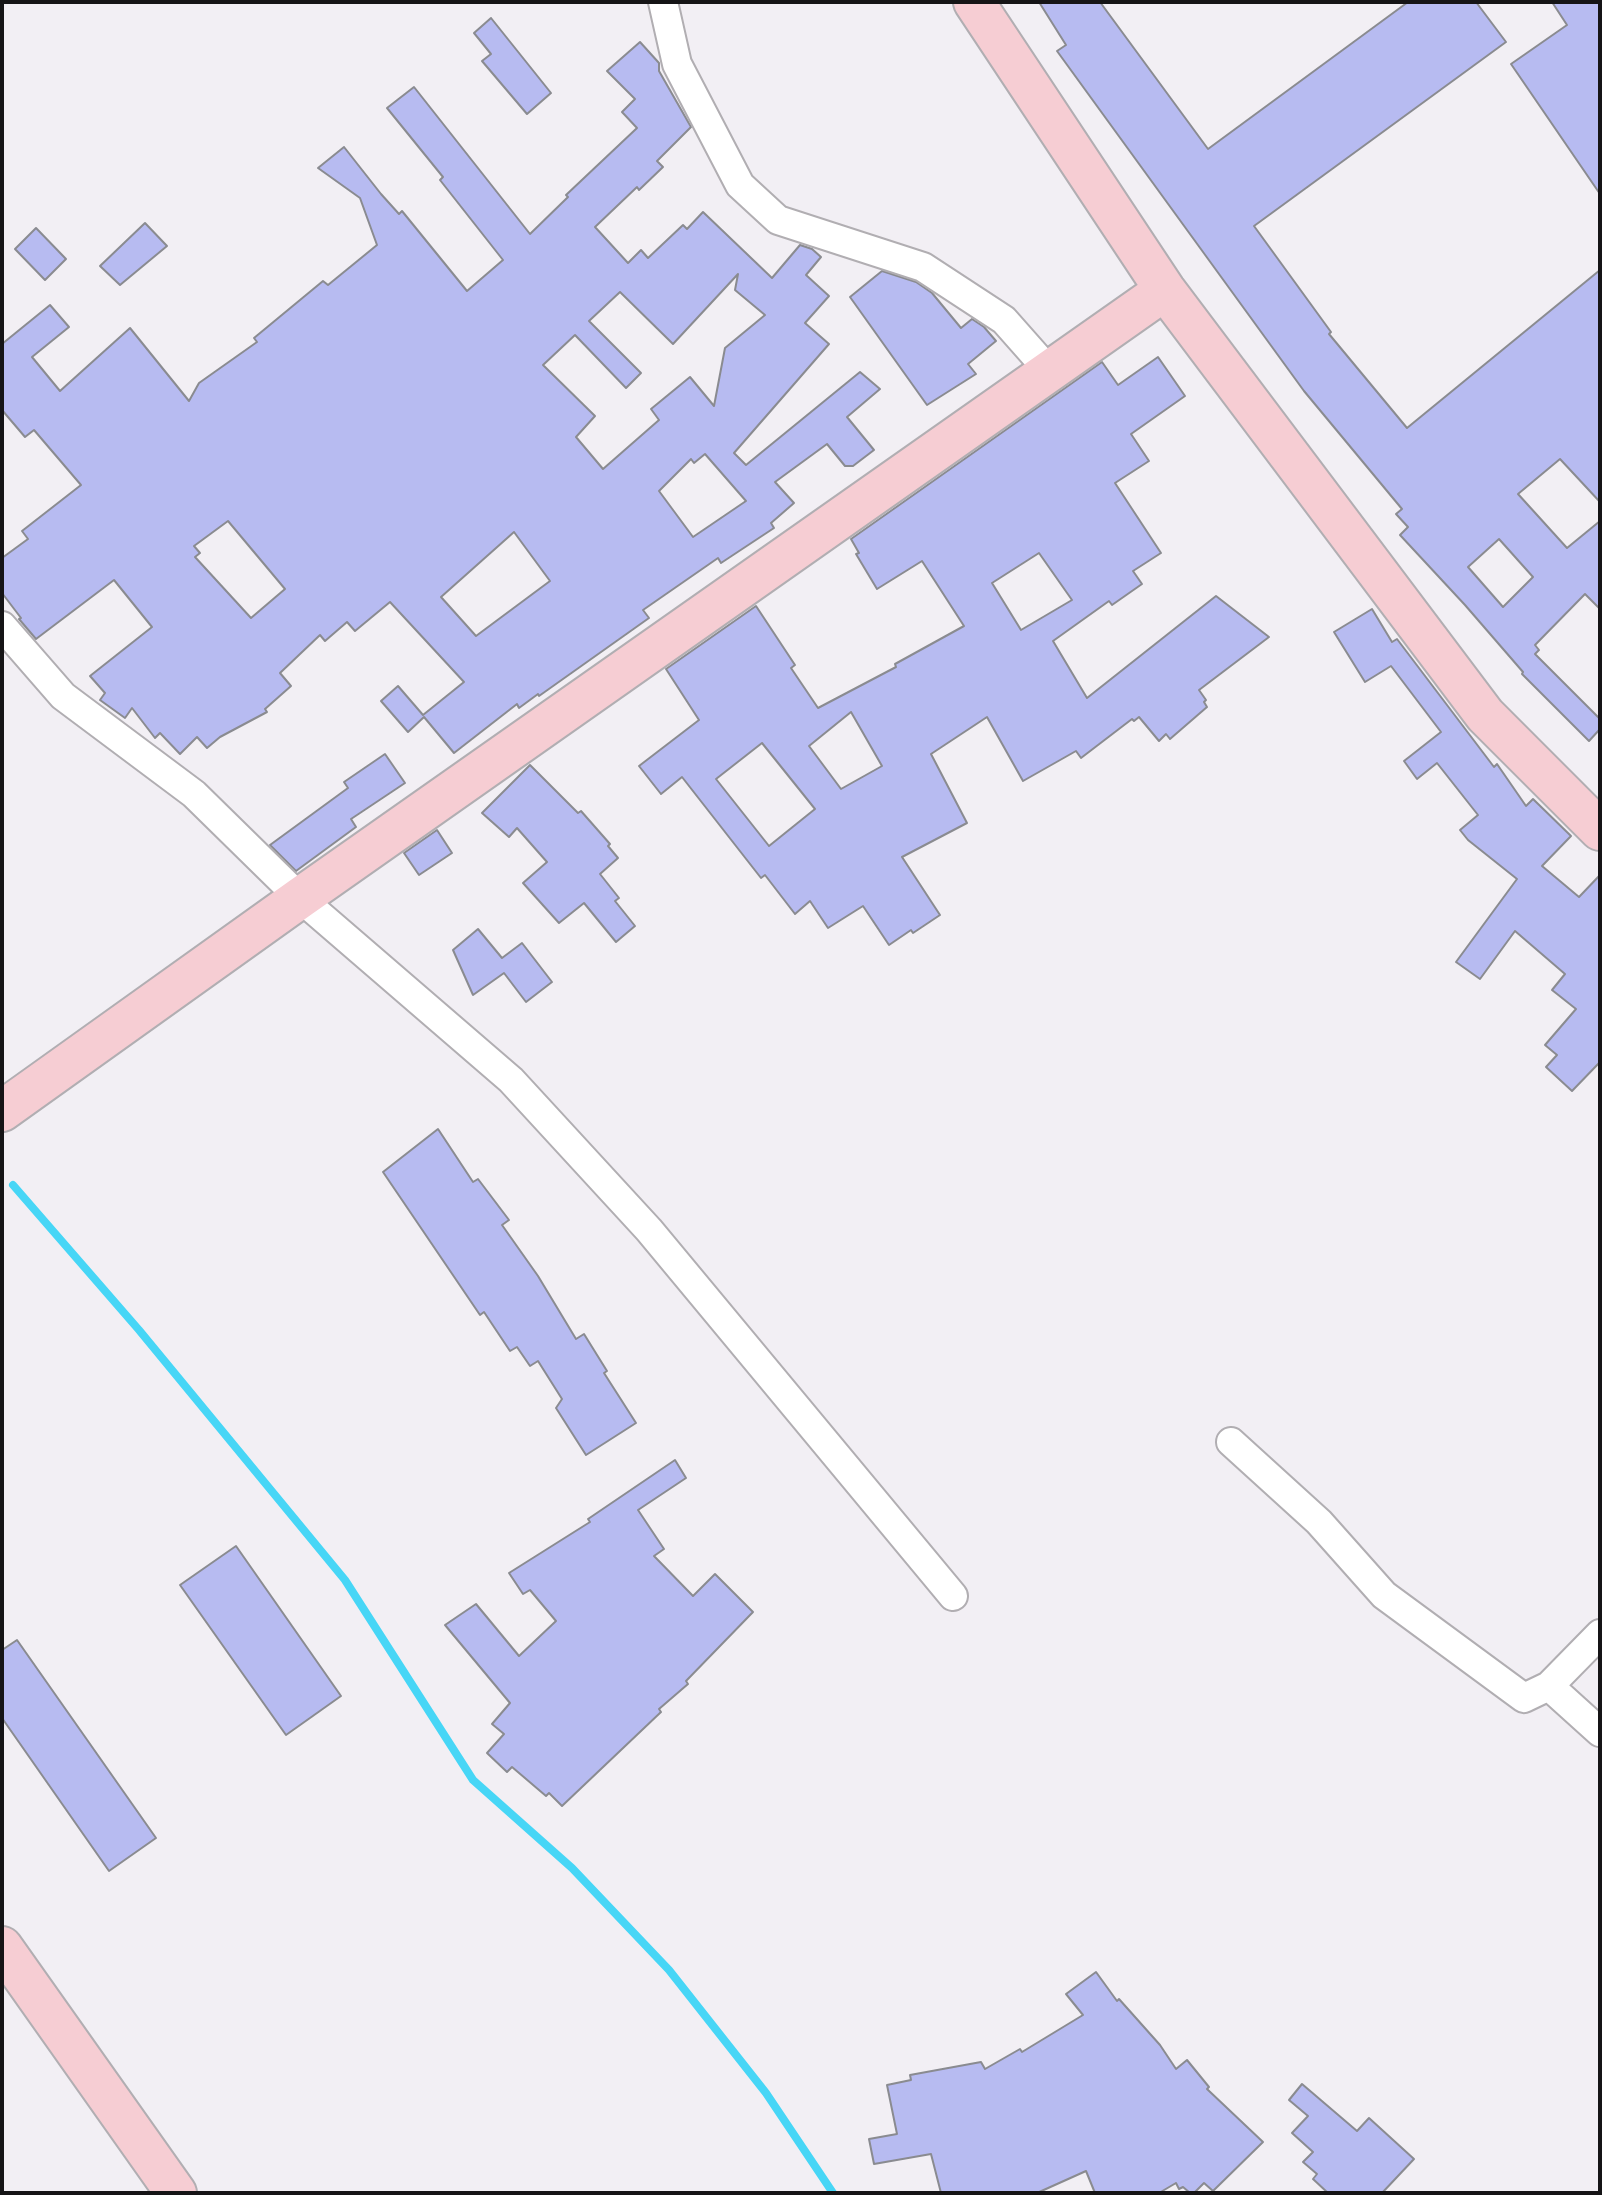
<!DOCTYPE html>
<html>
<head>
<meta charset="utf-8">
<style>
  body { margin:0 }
  #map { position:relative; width:1602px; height:2195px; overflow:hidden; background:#f2eff4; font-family:"Varela Round",sans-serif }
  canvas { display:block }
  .frame { position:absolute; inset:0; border:4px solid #151416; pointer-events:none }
</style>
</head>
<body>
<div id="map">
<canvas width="1602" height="2195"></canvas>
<div class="frame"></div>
</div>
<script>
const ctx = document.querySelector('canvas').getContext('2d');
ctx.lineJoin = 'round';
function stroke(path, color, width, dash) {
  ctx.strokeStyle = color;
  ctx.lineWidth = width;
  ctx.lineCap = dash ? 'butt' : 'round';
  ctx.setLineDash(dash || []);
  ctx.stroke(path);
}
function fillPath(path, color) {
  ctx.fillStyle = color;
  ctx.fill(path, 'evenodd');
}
const stream = new Path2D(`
  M13,1185l126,145 206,250 128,200 99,88 97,102 97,123 67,100`);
const building = new Path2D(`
  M1039,2h61l108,147 200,-147h68l30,40 -252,184 77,106 -2,2 78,94 193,-158v232l-40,-43 -42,35 49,54 33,-27v88l-15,-15 -50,51 4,5 -4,4 65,65v10l-11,12 -67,-67 1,-2 -58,-67 -65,-70 8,-8 -12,-13 6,-5 -98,-118 -247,-340 9,-6zM1499,539l34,38 -30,30 -35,-40z
  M1552,2h48v192l-89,-130 56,-39z
  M491,18l60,75 -24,21 -45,-53 9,-7 -17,-21z
  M640,42l19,21v8l32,56 -34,34 6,6 -24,23 -2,-3 -42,40 33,36 13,-13 7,8 35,-33 4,4 16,-17 69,66 28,-33 12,4 9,8 -15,18 23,21 -24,27 24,21 -95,109 12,12 114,-93 20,17 -33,28 27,33 -21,16h-8l-18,-22 -52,38 19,21 -23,20 3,5 -53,35 -3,-5 -75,52 6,8 -110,78 -1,-2 -19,14 -2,-4 -63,49 -30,-36 -16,15 -27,-31 17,-15 25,29 41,-33 -74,-80 -35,29 -8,-9 -22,19 -5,-6 -40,38 11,13 -26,23 2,3 -47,25 -13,11 -10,-11 -17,17 -20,-21 -5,5 -23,-30 -7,10 -25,-18 5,-7 -15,-17 62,-49 -38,-47 -78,59 -17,-20 2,-1 -19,-25v-35l26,-19 -6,-8 59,-46 -47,-55 -9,7 -23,-27v-66l48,-39 19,22 -37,30 28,34 70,-63 59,73 10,-18 58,-41 -3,-4 69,-57 5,4 49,-40 -17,-47 -42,-30 26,-21 37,47 18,20 3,-3 65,80 36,-31 -63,-80 3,-3 -56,-69 27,-21 116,147 38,-37 -2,-2 71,-67 -15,-16 13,-13 -28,-28zM738,274l-3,16 30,25 -40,33 -11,58 -24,-29 -39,32 8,11 -56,49 -27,-32 19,-21 -52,-51 32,-30 51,53 15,-15 -52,-52 31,-29 53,52zM705,454l41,47 -53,36 -34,-46 32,-32 3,4zM228,521l57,68 -34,29 -56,-61 5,-4 -6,-7zM514,532l36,49 -74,55 -35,-39z
  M145,223l22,23 -47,39 -20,-19z
  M36,228l30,31 -21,21 -30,-31z
  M882,271l34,11 16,11 29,35 11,-9 12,8 12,14 -28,23 8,10 -49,31 -77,-108z
  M1158,357l27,39 -54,38 18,27 -34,22 46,70 -28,18 9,13 -30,21 -3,-4 -56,40 34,57 129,-102 53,41 -70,53 7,10 -2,2 3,5 -37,32 -4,-5 -7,7 -20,-24 -5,4 -2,-2 -51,39 -5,-7 -53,30 -36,-64 -56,37 36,69 -65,34 38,58 -27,18 -2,-3 -22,15 -26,-39 -35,22 -18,-27 -15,13 -30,-39 -4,3 -79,-101 -21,17 -22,-28 60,-46 -33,-51 90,-63 39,59 -4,3 27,40 78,-41 -1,-3 69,-38 -42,-65 -45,28 -21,-35 3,-1 -8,-14 251,-177 16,23zM1039,553l33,47 -51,30 -29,-47zM851,712l31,54 -41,23 -32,-43zM762,743l53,66 -46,37 -53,-67z
  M1372,609l20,33 5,-3 97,128 3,-3 29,42 7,-7 38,37 -29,30 37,31 21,-22v187l-28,29 -26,-24 11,-12 -12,-10 31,-36 -24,-19 13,-16 -50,-43 -35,48 -24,-17 61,-83 -49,-39 -8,-10 18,-15 -41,-52 -20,16 -13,-18 37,-29 -50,-66 -26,16 -31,-50z
  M385,754l20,29 -54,36 5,8 -60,44 -26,-26 78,-57 -4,-6z
  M530,765l48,48 3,-2 29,33 -2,2 10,12 -18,16 19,24 -4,3 20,25 -19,16 -32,-39 -25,20 -36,-40 24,-21 -30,-34 -8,9 -27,-24z
  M437,830l15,23 -33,22 -15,-22z
  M478,929l24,29 20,-15 30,39 -26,20 -22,-29 -31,22 -20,-45z
  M438,1129l35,53 5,-3 31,41 -7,5 36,51 38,63 8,-5 23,37 -3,2 32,50 -50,32 -30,-47 6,-9 -24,-38 -8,5 -13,-19 -7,4 -26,-39 -4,3 -97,-143z
  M675,1460l11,18 -48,32 26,39 -10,7 39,40 22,-22 38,38 -67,69 2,3 -29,25 2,3 -99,94 -13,-13 -3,3 -34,-29 -5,5 -20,-19 17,-19 -12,-10 18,-21 -65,-78 31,-21 43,52 37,-35 -26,-31 -7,4 -14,-21 81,-51 -2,-3z
  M236,1546l105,150 -55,39 -106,-150z
  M17,1640l139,198 -47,33 -107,-153v-68z
  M1096,1972l21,29 2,-2 41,46 16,24 11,-9 22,27 -2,2 56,53 -50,49 -9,-8 -10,10h-4l-7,-6 -4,2 -3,-6 -17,10h-64l-9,-22 -49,22h-96l-10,-39 -57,10 -5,-25 28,-5 -10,-49 24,-5 -1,-5 71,-13 4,7 35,-20 2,3 61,-37 -17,-21z
  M1302,2084l55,47 12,-13 45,41 -32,34h-54l-15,-14 4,-5 -14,-12 10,-10 -21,-19 16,-17 -19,-16z`);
const street = new Path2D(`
  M663,2l14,62 63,121 38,35 145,47 81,53 46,52
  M2,626l61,70 131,98 106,104 211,182 138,150 304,366
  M1231,1442l88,80 65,73 140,103 25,-12 51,-52
  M1549,1686l51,46`);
const secondary = new Path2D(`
  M974,2l191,288 320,425 115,115
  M2,1111l298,-213 865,-608
  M2,1947l174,246`);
stroke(stream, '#47d6f6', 8);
fillPath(building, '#b7bbf1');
stroke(building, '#8a8b90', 2);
stroke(street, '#b1aeb2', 32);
stroke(secondary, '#b1aeb2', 44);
stroke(street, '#fff', 28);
stroke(secondary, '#f6cdd3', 40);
</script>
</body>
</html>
